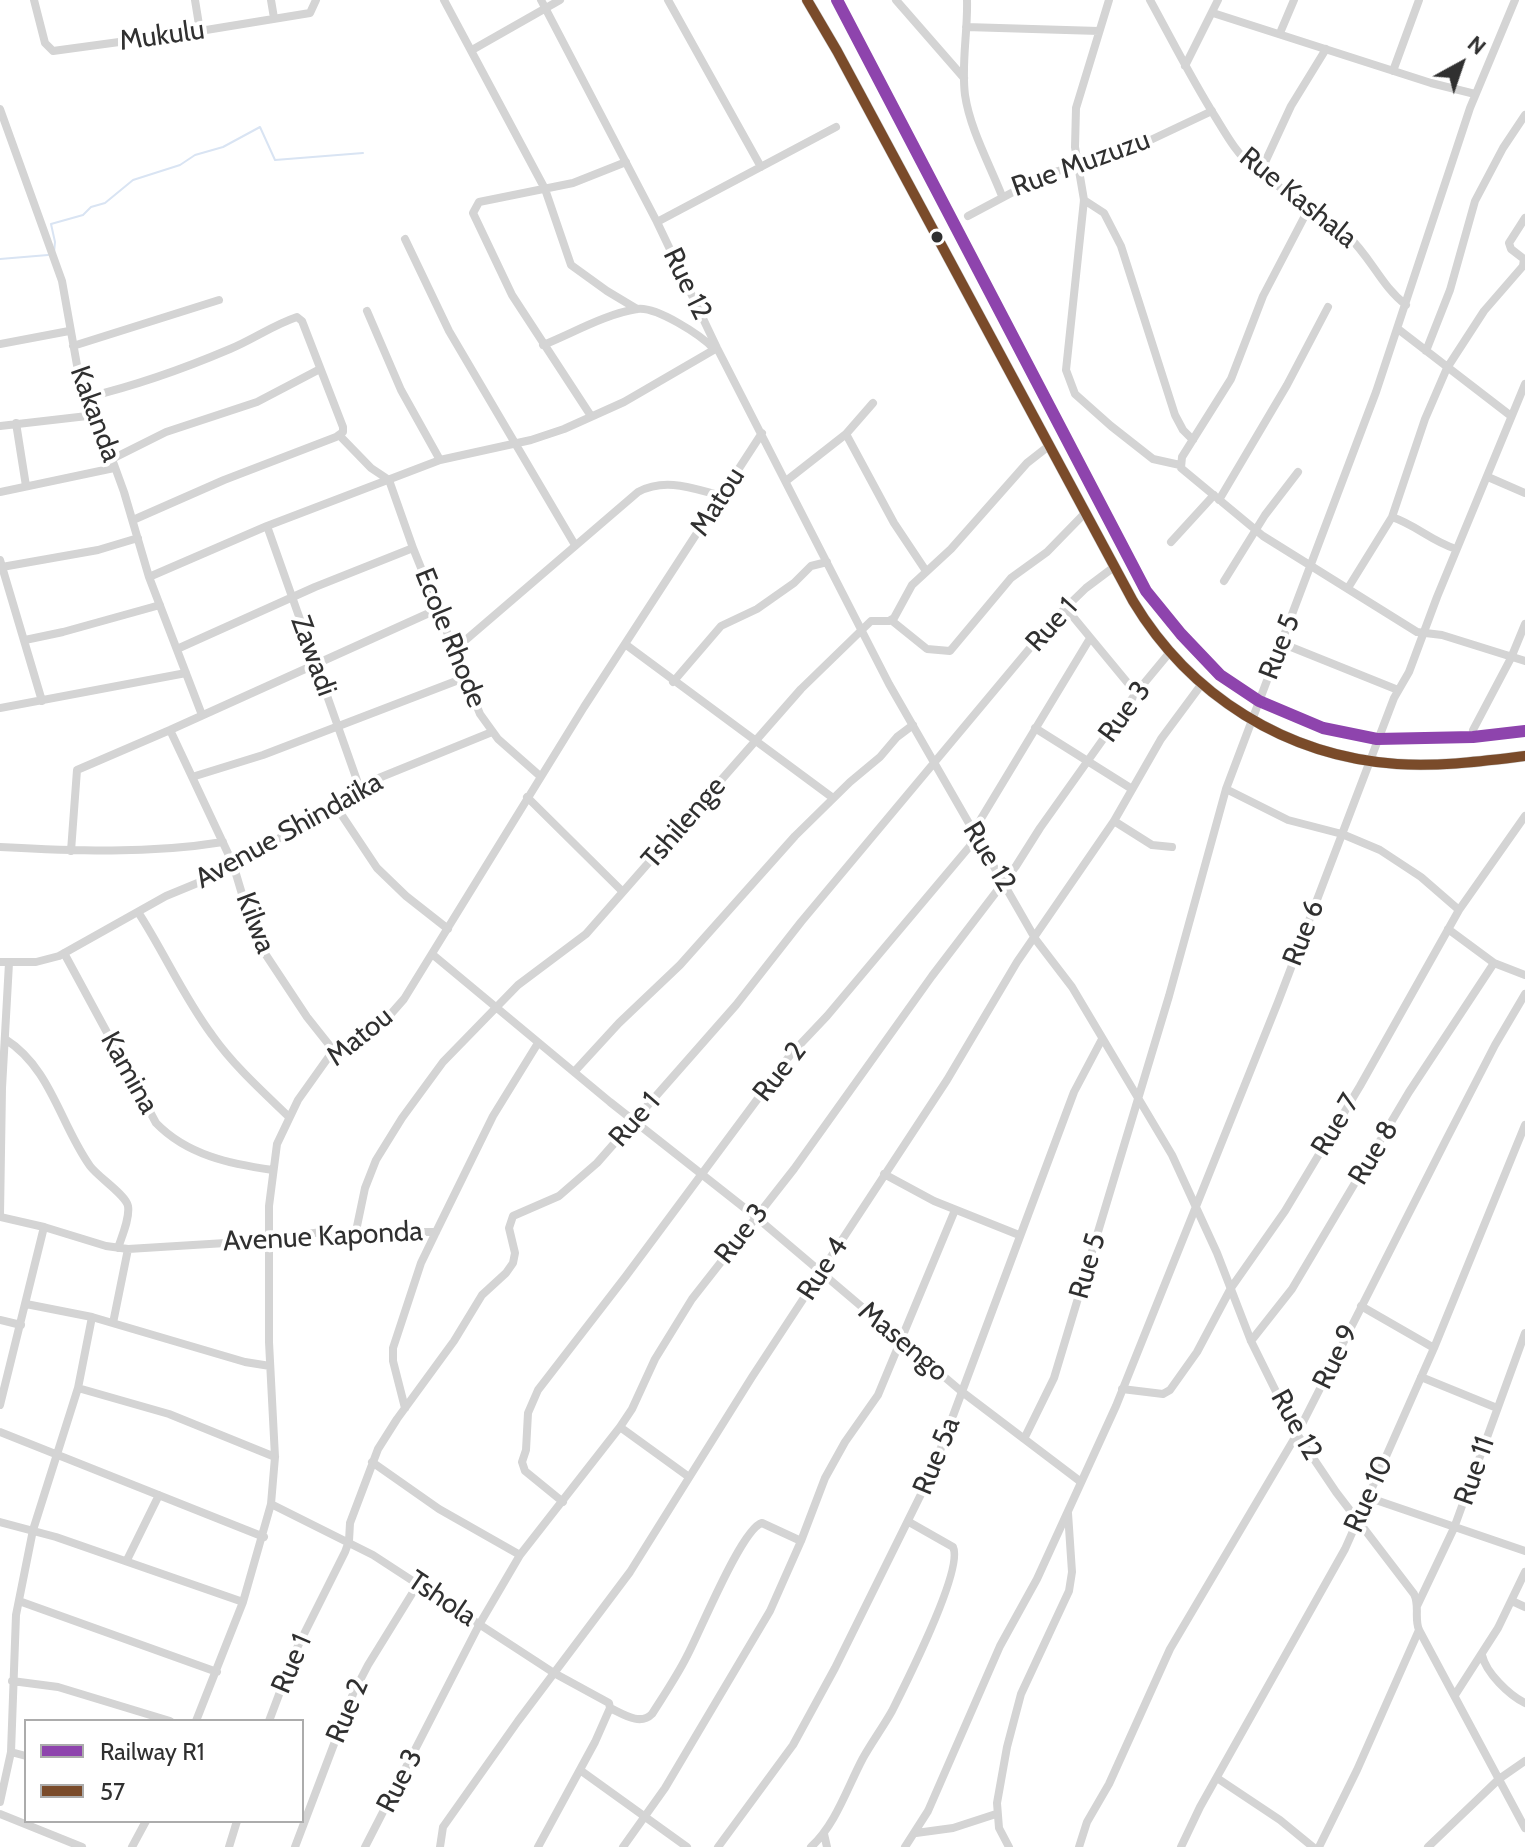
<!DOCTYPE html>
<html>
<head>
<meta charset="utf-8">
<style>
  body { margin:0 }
  #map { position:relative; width:1525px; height:1847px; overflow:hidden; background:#fff; font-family:Cabin,sans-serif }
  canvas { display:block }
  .legend { position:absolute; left:24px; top:1719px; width:280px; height:104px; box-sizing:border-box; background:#fff; border:2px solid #acacac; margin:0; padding:10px 14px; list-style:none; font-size:24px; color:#303030 }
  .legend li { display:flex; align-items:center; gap:16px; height:40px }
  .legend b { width:40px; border:2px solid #acacac }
  .north { position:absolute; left:1421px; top:24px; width:80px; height:80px; -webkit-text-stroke:6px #fff; paint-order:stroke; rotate:40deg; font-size:22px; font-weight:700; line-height:32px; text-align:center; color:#303030 }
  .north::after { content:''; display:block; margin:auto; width:28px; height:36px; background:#303030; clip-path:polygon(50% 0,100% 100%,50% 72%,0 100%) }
</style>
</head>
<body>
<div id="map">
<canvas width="1525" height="1847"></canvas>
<ul class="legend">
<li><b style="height:10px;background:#8e44ad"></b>Railway R1</li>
<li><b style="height:10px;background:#7a4b2a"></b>57</li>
</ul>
<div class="north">N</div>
</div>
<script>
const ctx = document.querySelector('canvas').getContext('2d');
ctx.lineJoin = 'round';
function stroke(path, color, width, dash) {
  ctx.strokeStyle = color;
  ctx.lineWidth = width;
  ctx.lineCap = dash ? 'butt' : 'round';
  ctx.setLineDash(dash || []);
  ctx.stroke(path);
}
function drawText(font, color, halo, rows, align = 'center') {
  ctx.font = font + ' Cabin,sans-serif';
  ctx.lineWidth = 8;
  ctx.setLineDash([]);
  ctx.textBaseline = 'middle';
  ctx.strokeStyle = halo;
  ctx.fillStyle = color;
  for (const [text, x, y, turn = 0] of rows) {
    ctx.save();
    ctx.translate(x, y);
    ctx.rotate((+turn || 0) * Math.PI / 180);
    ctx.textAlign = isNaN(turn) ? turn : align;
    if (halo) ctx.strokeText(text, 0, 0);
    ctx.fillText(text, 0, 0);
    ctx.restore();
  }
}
const stream = new Path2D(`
  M54,253l1,-11 -4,-18 32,-9 8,-8 14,-4 28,-23 47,-15 15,-10 28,-8 37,-20 15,33 88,-7
  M0,259l48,-4`);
const minor = new Path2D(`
  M34,0l11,43 8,8 147,-20 110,-18 6,-13
  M195,0l5,31
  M271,0l3,18
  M444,0l101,189 26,76 36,26 30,18
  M541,0l116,222 60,126 172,336 147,256 36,47 100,168 45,98 34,88 46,93 39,58 78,102c6,12 0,24 5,36l106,198
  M668,0l93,167
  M896,0l68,78
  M967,0c1,31 -6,64 -2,95 5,34 24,68 37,101
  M1109,0l-33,108 -1,39 9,53 -18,170 9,24 36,32 42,33 27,6
  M1150,0c22,40 42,80 66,118 11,18 21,36 37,49 29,26 66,41 94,68 24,22 34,51 59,70
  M1213,13l218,70 44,11
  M966,27l133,4
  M1280,33l14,-33
  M472,50l88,-50
  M1185,66l33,-66
  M1393,71l26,-71
  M0,109l62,172 18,101 16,33 28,77 25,85 53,138
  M1260,173l31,-67 35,-57
  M1084,200l20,13 17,33 54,169 8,15 10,10
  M1310,206l-47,90 -32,83 -49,78 -1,11 82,68 154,96 25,3 83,26
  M968,216l79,-42 76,-21 89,-42
  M657,222l179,-95
  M405,239l44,92 126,214
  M367,311l34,79 39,70
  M1398,329l113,87
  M0,344l69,-13
  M543,345c30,-12 62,-31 94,-36 19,-3 64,26 77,40
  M73,346l146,-46
  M1426,351l24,-61 25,-89 28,-53 22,-33
  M88,397c50,-12 95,-28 142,-48 24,-10 43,-24 67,-32l5,4 41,106v5l-7,5 -112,43 -91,40
  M591,416l-79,-121 -39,-82 6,-11 94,-19 53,-21
  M16,423l10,63
  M0,426l96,-11
  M846,434l48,89 32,48
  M339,435l32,33 18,12 24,68 67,166 18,25 42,37
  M112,459l54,-27 91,-30 63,-33
  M1488,477l37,16
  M786,481l60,-47 27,-31
  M0,492l114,-24
  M1219,500l68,-115 41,-78
  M1392,517c24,8 39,24 64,32
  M267,526l92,260
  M1171,542l43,-47
  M0,560l42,141
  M2,567l96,-17 40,-12
  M149,577l118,-51 173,-66 91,-20 33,-11 60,-27 93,-54
  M1224,581l41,-66 33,-43
  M1348,588l44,-71 33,-98 22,-51 37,-57 39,-45 1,-7 -13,-10 -2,-6 16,-25
  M1065,607l71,86
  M891,620l36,29 23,2 61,-73 36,-26 38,-39
  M25,640l38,-8 97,-27
  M1281,643l117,47
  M625,644l208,154
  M177,649l138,-62 98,-39
  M454,650l184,-158c28,-15 56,-3 84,4
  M673,682l48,-56 36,-17 37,-26 17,-17 16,-4
  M0,708l186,-35
  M1035,728l97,61
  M1473,730l38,-72 14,-34
  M192,777l71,-22 201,-77
  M1226,789l62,31 54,14 38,16 41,27 38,33
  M527,797l96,95
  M333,802l44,66 29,28 42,33
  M1114,821l38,24 20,2
  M0,847c75,4 149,7 223,-5
  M71,851l6,-81 93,-40
  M138,912c26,40 45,84 74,123 22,31 50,56 77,82
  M1448,929l46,34 31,12
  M64,953l92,170c31,32 74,41 117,47
  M432,954l178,148 146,115 205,174 120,91
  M0,962h36l23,-6 107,-60 34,-14 52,-26 107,-70 133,-54
  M5,1039c46,29 55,85 85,127 8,11 36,29 38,40 2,12 -6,30 -10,42
  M334,1051l-27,-34 -45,-68 -8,-15 -21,-70 -63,-134 268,-121
  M574,1072l45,-49 61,-58 115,-129 55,-54 30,-25 17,-20 16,-12
  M884,1174l50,27 85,34
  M0,1215l2,-127 7,-125
  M0,1217l44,10 62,19 22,3 114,-7 80,-10h114
  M356,1231l9,-43 11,-28 26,-42 41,-56 75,-77 68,-51 215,-245 70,-68h18l5,-3 18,-33 39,-36 76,-86 23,-18
  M26,1304l66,13 153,45 25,4
  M1361,1306l73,42
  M0,1320l21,5
  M113,1323l15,-74
  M1251,1341l41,-52 117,-197 85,-129
  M1421,1377l76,31
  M78,1388l91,26 106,43
  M1122,1389l41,5 7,-4 27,-38 34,-64 54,-77 75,-125 99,-176 66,-94
  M0,1405l44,-178
  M405,1408l-12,-47v-13l28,-85 15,-31 57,-116 45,-73
  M620,1427l69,50
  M0,1432l264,105
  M1024,1439l30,-61 115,-382 57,-207 150,-397 94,-284 45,-108
  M372,1462l67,47 81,46
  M1367,1497l158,54
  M563,1502l-38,-31 -3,-9 4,-12 2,-37 10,-23 88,-114 165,-222 36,-38 143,-170 9,-24 110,-182
  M271,1504l102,51 181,118 55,30 1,5 -15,34 -57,105
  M0,1522l56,15 187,65
  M127,1560l32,-65
  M19,1601l198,71
  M1512,1601l13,6
  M1417,1606l37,-78 71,-195
  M1482,1655c4,18 27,40 43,48
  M12,1681l46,6 112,34
  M1455,1695l43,-67 27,-56
  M610,1708c13,6 30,18 42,6 12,-19 25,-38 35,-58 13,-24 55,-128 75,-133l39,18
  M196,1721l47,-119 28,-98 4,-47 -6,-115v-136l8,-62 21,-44 32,-45 45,-23 29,-33 180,-292 178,-274
  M269,1721l26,-69 50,-100 4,-11 1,-18 28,-74 19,-30 57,-78 28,-46 24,-22 7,-10 2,-10 -6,-25 4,-12 46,-20 38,-33 139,-158 65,-83 254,-304 31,-30 28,-21
  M11,1752l15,4
  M580,1770l107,77
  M1217,1778l63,42 33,27
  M0,1802l11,-50 5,-137 17,-85 45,-142 14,-71
  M0,1814l82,33
  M916,1833l37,-5 43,-14
  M824,1834l3,13
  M132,1847l14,-26
  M229,1847l8,-26
  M295,1847l58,-153 15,-29 50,-81
  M365,1847l114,-222 41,-70 100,-128 12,-18 23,-50 37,-60 102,-130 138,-193 84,-110 24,-38 96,-135 34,-41
  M440,1847l3,-20 75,-106 112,-149 122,-195 195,-297 70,-118 97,-141 47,-82 40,-54
  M623,1847l42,-59 105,-177 31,-70 24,-63 20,-36 33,-47 77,-185
  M718,1847l75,-102 42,-77 97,-196 142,-380 28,-53
  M811,1847c25,-23 36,-59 52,-89 9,-16 20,-31 29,-47 13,-26 72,-142 61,-164l-44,-25
  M905,1847l23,-36 72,-165 37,-67 79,-173 162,-404 116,-304 15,-26 28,-75 88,-213
  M1009,1847l-10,-19 -2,-25 10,-56 14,-53 48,-103 3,-19 -4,-59
  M1079,1847l8,-25 22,-38 61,-135 127,-215 149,-294 49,-95 30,-51
  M1181,1847l19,-40 145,-258 89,-201 91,-223
  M1319,1847l38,-77 62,-140
  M1428,1847l71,-68 26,-18`);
const secondary = new Path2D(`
  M807,0l30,51 296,550c57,95 153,155 264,163 42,3 86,-3 128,-8`);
const bus1 = new Path2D(`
  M807,0l30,51 296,550c57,95 153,155 264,163 42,3 86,-3 128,-8`);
const rail1 = new Path2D(`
  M837,0l309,591 35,43 39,41 39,26 64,27 54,11 96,-2 52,-6`);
const markers = [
  [937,237,7,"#303030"]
];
const streetNames = [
  ["Mukulu",162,36,-8],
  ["Rue Muzuzu",1081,164,-20],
  ["Rue Kashala",1298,198,39],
  ["Rue 12",687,284,64],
  ["Kakanda",95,414,70],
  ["Matou",718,502,-57],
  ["Rue 1",1052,625,-48],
  ["Ecole Rhode",450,638,68],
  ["Rue 5",1280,647,-69],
  ["Zawadi",313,656,70],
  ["Rue 3",1125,712,-54],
  ["Tshilenge",684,823,-49],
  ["Avenue Shindaïka",289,831,-29],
  ["Rue 12",989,857,59],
  ["Kilwa",255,923,69],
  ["Rue 6",1304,933,-69],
  ["Matou",360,1037,-39],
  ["Rue 2",780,1072,-52],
  ["Kamina",129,1073,61],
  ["Rue 1",635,1120,-49],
  ["Rue 7",1336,1125,-59],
  ["Rue 8",1374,1153,-59],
  ["Rue 3",742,1234,-52],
  ["Avenue Kaponda",323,1237,-3],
  ["Rue 5",1088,1266,-74],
  ["Rue 4",823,1269,-57],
  ["Masengo",903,1342,40],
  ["Rue 9",1336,1357,-64],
  ["Rue 12",1296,1425,61],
  ["Rue 5a",937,1456,-68],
  ["Rue 11",1475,1471,-71],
  ["Rue 10",1369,1494,-66],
  ["Tshola",442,1599,34],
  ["Rue 1",292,1664,-67],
  ["Rue 2",348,1711,-67],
  ["Rue 3",400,1781,-63]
];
stroke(stream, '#d9e4f3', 2);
stroke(minor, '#d4d4d4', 8);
stroke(secondary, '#cecece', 11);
stroke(bus1, '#7a4b2a', 10);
stroke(rail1, '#8e44ad', 12);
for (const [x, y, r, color] of markers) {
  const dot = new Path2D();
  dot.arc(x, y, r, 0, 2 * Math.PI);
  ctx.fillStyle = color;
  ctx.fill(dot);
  stroke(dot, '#fff', 3);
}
drawText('28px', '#303030', '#fff', streetNames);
</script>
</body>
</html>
